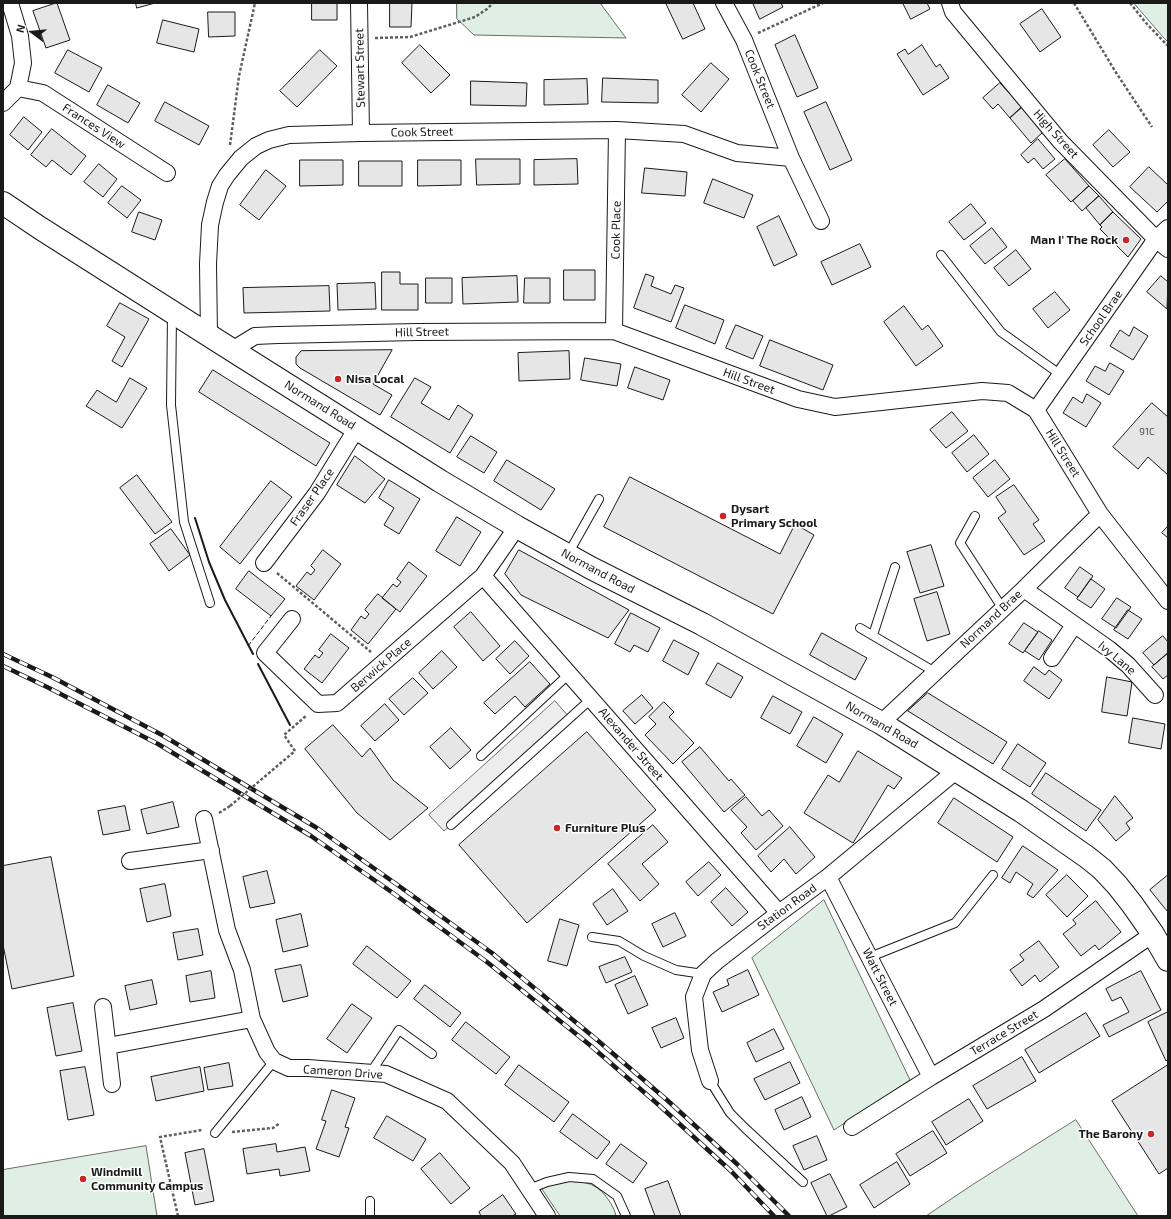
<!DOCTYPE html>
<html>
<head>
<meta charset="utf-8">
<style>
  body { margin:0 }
  #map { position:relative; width:1171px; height:1219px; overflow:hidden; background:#fff; font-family:"Exo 2",sans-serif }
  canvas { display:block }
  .frame { position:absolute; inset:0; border:4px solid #1a1a1a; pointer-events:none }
  .north { position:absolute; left:12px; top:12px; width:40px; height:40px; -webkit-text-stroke:3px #fff; paint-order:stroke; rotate:286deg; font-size:11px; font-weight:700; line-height:16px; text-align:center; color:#1a1a1a }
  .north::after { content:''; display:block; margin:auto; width:14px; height:18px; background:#1a1a1a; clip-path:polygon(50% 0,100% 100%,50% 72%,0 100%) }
</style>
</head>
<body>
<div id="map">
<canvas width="1171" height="1219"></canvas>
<div class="frame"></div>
<div class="north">N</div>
</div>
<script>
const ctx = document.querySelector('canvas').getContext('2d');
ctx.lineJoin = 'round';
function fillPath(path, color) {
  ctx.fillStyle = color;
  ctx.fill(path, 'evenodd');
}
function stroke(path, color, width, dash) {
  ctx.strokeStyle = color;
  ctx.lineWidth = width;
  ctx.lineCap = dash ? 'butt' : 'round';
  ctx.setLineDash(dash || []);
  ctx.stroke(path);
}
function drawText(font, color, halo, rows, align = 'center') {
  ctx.font = font + ' "Exo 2",sans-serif';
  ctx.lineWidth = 3;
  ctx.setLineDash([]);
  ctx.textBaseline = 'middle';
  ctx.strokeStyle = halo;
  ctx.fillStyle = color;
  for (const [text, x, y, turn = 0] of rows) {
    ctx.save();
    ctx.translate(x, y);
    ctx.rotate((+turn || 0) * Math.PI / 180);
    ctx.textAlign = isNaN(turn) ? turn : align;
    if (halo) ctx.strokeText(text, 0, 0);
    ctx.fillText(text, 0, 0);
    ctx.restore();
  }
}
const green = new Path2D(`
  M457,3h143l26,35 -152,-3 -17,-16z
  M1134,3h34v39l-5,-5z
  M824,900l86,180 -76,50 -82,-172z
  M1076,1120l62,96h-212l46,-31z
  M146,1146l11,70h-154v-46z
  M563,1180c10,1 22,1 31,6 10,5 20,20 22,30h-56l-18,-27z`);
const parking = new Path2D(`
  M555,701l15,17 -126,113 -15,-16z`);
const building = new Path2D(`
  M57,3l13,37 -24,8 -13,-37z
  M136,3h19l-18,5z
  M312,3h25v17h-25z
  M390,3h22l-1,24h-21z
  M666,3h27l12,26 -22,10z
  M753,3h28l2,4 -23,12z
  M903,3h24l3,6 -19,10z
  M1042,9l19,28 -21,15 -20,-28z
  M208,12h27v24l-26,1z
  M163,20l36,9 -5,23 -37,-9z
  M795,35l23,53 -21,9 -22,-52z
  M420,45l30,30 -19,18 -29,-30z
  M922,45l14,22 4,-3 9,14 -26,17 -26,-41 8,-5 3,5z
  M68,50l34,18 -13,24 -34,-19z
  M320,50l17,16 -40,41 -17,-16z
  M711,63l18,16 -28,33 -19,-17z
  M603,78l55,2v23l-56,-1z
  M587,79l1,25 -44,1v-25z
  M471,81l56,2 -1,23 -55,-1z
  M1000,83l22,24 -12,11 -12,-14 -5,5 -10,-11z
  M108,85l32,18 -12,20 -31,-18z
  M165,102l44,24 -10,19 -44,-24z
  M826,102l26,58 -22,10 -26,-58z
  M1022,107l21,25 -12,11 -21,-25z
  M24,117l18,15 -14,18 -18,-15z
  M52,129l34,27 -15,19 -19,-15 -6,7 -15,-12z
  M1109,130l21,22 -17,15 -20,-22z
  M1038,139l17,20 -12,10 -9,-11 -6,5 -7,-8z
  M476,159h44v25l-43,1z
  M577,159l1,25 -44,1v-25z
  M1065,159l24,27 -18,16 -25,-27z
  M300,160h43v25l-43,1z
  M418,160h43v25l-43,1z
  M359,161h43v25h-43z
  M99,164l18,15 -14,18 -19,-15z
  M1149,167l19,18v16l-11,11 -27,-25z
  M645,168l42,4 -2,24 -43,-3z
  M266,170l20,16 -27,34 -19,-15z
  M713,179l40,16 -9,23 -40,-15z
  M122,186l19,14 -14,18 -19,-15z
  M1089,186l10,10 -17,15 -9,-10z
  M1099,196l14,16 -13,13 -14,-17z
  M971,204l15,19 -22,17 -15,-18z
  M139,212l23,8 -7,20 -23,-8z
  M1113,212l28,27 -13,18 -28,-28 2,-2 -2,-2z
  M779,216l18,39 -23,11 -17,-39z
  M992,228l15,19 -22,17 -15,-18z
  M860,244l11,23 -39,18 -11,-23z
  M1016,250l15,19 -22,17 -15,-18z
  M564,270h31v30h-31z
  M382,272h18v12h18v26h-36z
  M646,274l8,3 -3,9 20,8 4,-9 9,3 -13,34 -37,-14z
  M517,276l1,26 -55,2 -1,-26z
  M1161,276l7,6 -1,27 -20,-17z
  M426,278h26v25h-26z
  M525,278h25v25h-26z
  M375,283l1,26 -38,1 -1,-26z
  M329,286l1,25 -86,2 -1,-25z
  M1055,292l15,18 -22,18 -15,-19z
  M120,303l29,16 -27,48 -10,-6 13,-24 -18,-11z
  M685,305l39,15 -9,24 -39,-16z
  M904,306l18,24 6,-5 15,21 -27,20 -32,-44z
  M736,325l27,11 -10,23 -27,-11z
  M1134,327l14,9 -15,24 -23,-14 10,-16 9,6z
  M770,340l63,25 -10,25 -63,-24z
  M392,350l-19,34 19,11 -12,20 -80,-47 -4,-4v-7l5,-6z
  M569,351l1,28 -51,2 -1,-28z
  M585,358l36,6 -4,22 -36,-6z
  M1110,363l14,8 -15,24 -23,-14 9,-15 10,5z
  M635,367l35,13 -7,20 -35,-12z
  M213,370l117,73 -14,23 -117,-74z
  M130,378l17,10 -25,40 -36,-22 11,-16 19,12z
  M415,378l16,9 -10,16 28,17 9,-15 15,10 -23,38 -59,-36z
  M1087,394l14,9 -15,24 -23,-14 10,-16 9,6z
  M1152,403l16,14v58l-20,-18 -10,12 -25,-22z
  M952,412l16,19 -22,17 -16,-18z
  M974,435l15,19 -22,18 -15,-19z
  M471,436l26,16 -13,21 -27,-16z
  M355,456l30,23 -20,24 -28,-18z
  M507,460l48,29 -14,21 -47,-29z
  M995,460l15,19 -22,18 -15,-19z
  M137,475l35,47 -17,12 -35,-46z
  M630,477l150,77 15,-30 19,11 -41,79 -169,-87z
  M389,480l31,19 -21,35 -15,-9 10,-17 -15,-10z
  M271,481l21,16 -52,67 -20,-17z
  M1014,485l25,35 -6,4 12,17 -21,14 -26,-37 8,-6 -10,-15z
  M457,517l24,15 -21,34 -24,-15z
  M1168,526v12l-6,-5z
  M171,529l19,26 -21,16 -19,-27z
  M931,545l13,41 -24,7 -13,-41z
  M323,550l18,14 -27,36 -18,-14 11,-14 4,3 4,-5 -4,-4z
  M519,550l110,60 -21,28 -87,-43 -16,-21z
  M409,562l18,14 -27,36 -18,-14 11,-14 4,3 4,-5 -4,-3z
  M1080,567l13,9 -15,21 -13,-9z
  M249,571l36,28 -14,17 -35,-27z
  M1091,579l14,10 -14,19 -14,-9z
  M937,592l13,42 -23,7 -13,-42z
  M378,594l18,15 -28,35 -17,-14 10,-14 4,3 4,-5 -4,-4z
  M1117,598l14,9 -15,21 -14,-9z
  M1128,610l14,9 -14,20 -14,-9z
  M471,612l29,34 -17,15 -29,-34z
  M631,613l29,15 -12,24 -14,-7 -4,7 -15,-8z
  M1024,623l14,9 -15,21 -14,-9z
  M1039,631l13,9 -13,20 -14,-9z
  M822,633l45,25 -12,22 -45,-25z
  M331,634l18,14 -27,35 -18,-14 11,-14 4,3 4,-5 -4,-3z
  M1163,636l5,6v11l-14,12 -11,-12z
  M674,640l25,13 -11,22 -25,-14z
  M515,641l14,15 -19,18 -14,-15z
  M442,651l15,16 -24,22 -14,-16z
  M1168,653v22l-5,4 -11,-12z
  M530,662l20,22 -25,23 -10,-11 -20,18 -11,-11z
  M718,663l25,14 -12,21 -25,-14z
  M1034,667l11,8 4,-5 13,10 -13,19 -25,-18z
  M1107,677l25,5 -5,34 -25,-4z
  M413,678l15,15 -24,22 -15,-16z
  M928,693l79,49 -14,22 -85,-53z
  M642,695l11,13 -18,16 -12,-13z
  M773,696l29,16 -12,22 -29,-16z
  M664,702l10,10 -5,5 25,26 -21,21 -28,-29 11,-11 -7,-7z
  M385,704l14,16 -24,21 -14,-15z
  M814,717l29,17 -17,29 -29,-17z
  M1133,718l32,6 -4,25 -32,-6z
  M333,725l29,32 8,-9 23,32 35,28 -38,32 -33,-27 -52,-64z
  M451,728l20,22 -21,19 -20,-22z
  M587,732l69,78 -129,113 -68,-78z
  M1018,744l28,19 -16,24 -28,-18z
  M700,747l29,34 2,-2 14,16 -21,17 -42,-50z
  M858,751l44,27 -8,11 -6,-4 -35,58 -49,-30 24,-38 11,7z
  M1046,773l55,37 -15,21 -54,-37z
  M1115,796l18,22 -7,5 4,6 -14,12 -18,-21z
  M746,797l16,19 7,-6 14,16 -27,24 -15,-17 6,-6 -16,-17z
  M954,798l59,39 -16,25 -59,-39z
  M173,802l6,25 -32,7 -6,-24z
  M125,806l5,24 -27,5 -5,-24z
  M653,825l15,17 -26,22 17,20 -19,17 -32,-37z
  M790,827l25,30 -19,17 -12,-15 -13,13 -13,-16z
  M1023,846l35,24 -25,28 -6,-4 6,-10 -17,-12 -6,11 -8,-5z
  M51,857l23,119 -62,13 -9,-44v-79z
  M709,862l12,13 -23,21 -12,-14z
  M267,871l8,32 -25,5 -7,-31z
  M1067,875l21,21 -21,21 -21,-22z
  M1167,876l1,1v33l-1,1 -17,-21z
  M165,884l6,32 -24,6 -7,-33z
  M726,888l22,24 -16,14 -21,-24z
  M613,889l15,22 -21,14 -14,-21z
  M1096,901l25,31 -22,18 -4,-5 -14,11 -18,-22 13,-10 -3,-4z
  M675,913l11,23 -23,11 -11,-23z
  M301,914l7,32 -25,6 -7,-32z
  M560,919l19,6 -12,41 -19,-5z
  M198,929l5,26 -25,5 -5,-27z
  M1039,941l20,26 -19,15 -5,-7 -13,11 -12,-16 14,-10 -4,-5z
  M367,946l44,35 -14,17 -44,-34z
  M625,957l7,15 -26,11 -7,-16z
  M301,965l7,31 -25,6 -8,-32z
  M748,970l11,25 -37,17 -9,-20 16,-7 -2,-5z
  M211,971l4,27 -25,4 -4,-26z
  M1141,971l20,39 -52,27 -6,-12 26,-13 -8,-15 -9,4 -6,-12z
  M635,976l13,29 -20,9 -13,-29z
  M152,980l5,24 -27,6 -5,-24z
  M425,985l36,28 -11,14 -36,-28z
  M73,1003l9,48 -26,5 -9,-48z
  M352,1004l20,14 -25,35 -20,-14z
  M1168,1012v47l-2,2 -18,-39z
  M1086,1013l14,23 -61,37 -14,-23z
  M676,1018l8,20 -23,10 -9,-20z
  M466,1022l44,35 -14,17 -44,-34z
  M774,1029l10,20 -28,13 -9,-19z
  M1022,1057l14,24 -49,28 -14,-23z
  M790,1062l10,21 -35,17 -11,-21z
  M229,1063l4,23 -25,4 -4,-22z
  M519,1065l50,37 -15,20 -49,-37z
  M1168,1065v103l-9,6 -47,-73z
  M85,1067l9,48 -26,5 -8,-49z
  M200,1067l4,24 -48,10 -5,-24z
  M332,1090l23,8 -10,29 4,1 -10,29 -23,-8 10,-28 -4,-1z
  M802,1097l9,20 -27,13 -9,-20z
  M969,1099l14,22 -37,24 -14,-23z
  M573,1114l37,28 -13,17 -37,-27z
  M387,1116l39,23 -13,22 -39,-23z
  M933,1131l14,22 -37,23 -14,-22z
  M817,1136l10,24 -23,10 -11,-24z
  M276,1144l1,8 28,-5 5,24 -30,5 -1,-7 -32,5 -4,-25z
  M621,1144l26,19 -14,20 -27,-19z
  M204,1149l10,52 -19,4 -10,-52z
  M440,1153l30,35 -19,16 -30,-35z
  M897,1162l13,22 -36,24 -14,-23z
  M830,1174l17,33 -18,9h-2l-16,-33z
  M668,1181l13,35h-26l-10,-27z
  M503,1195l13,19 -4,2h-31l-2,-4z`);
const path = new Path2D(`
  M1074,3l41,68 37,56
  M1130,3l16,20 22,23
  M758,33l65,-30
  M375,38l35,-1 65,-20 12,-8 6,-6
  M230,145l9,-69 16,-73
  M277,573l94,79
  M295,751l-11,-16 23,-20
  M219,813l11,-7
  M232,1132l41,-4 7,-5
  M178,1216l-18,-79 42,-7`);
const service = new Path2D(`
  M941,255l60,77 60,43
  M172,314l-1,91 13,117 26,81
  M975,516l-15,27 43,66
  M568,554l31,-55
  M860,628l75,44
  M873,635l22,-68
  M481,756l88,-82
  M451,825l140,-126
  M592,937l27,4 25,15 32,14 27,4
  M870,957l85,-34 38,-48
  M371,1072l28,-42 33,24
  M710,1081l20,32 16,16 57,53
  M215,1133l59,-72
  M529,1189l18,-7 22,-5 24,2 24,17 9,20
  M370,1201v15`);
const minor = new Path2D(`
  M359,3l2,130
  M724,3l20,37 47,118 30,63
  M950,3l3,9 107,129 96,98 12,10
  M18,88l25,5 124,80
  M3,103l15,-15 5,-25 -3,-27 -10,-33
  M614,331l3,-201
  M209,335l-1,-71 2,-39 5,-23 5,-16 7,-11 14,-17 15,-12 13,-6 20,-5 72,-2 256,-3 67,4 53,19 54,5
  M232,350l23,-14 23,-1 139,-3 197,-1 184,68 37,8 147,-16 26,2 28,17 64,104 68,87
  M1036,410l120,-171 12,-11
  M264,563l53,-70 40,-65
  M483,576l296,337
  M1024,589l85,60 19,16 27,30
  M292,619l-27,34 53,51 19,-1 146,-127 34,-49
  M1052,658l22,-33
  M881,723l143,-134 76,-75
  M204,819l23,111 15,40 10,49 15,33 7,9 15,7h19l78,6 61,27 65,62 35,53
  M130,861l81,-11
  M828,877l103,200
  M103,1007l9,77
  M108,1046l144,-27
  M710,1081l-10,-31 -6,-53 9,-23 14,-13 62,-48 49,-36 129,-107
  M852,1127l79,-50 113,-68 109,-75`);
const primary = new Path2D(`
  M3,203l37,25 192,122 208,131 77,46 74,41 111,56 179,99 140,88 66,46 15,12 15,16 15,19 21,30 15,26`);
const rail = new Path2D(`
  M3,654l49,23 110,58 155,93 82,58 93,67 104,86 71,61 70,64 52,52
  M3,666l44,21 111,57 153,92 82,57 94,69 104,84 70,61 70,64 43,45`);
const pathBridge = new Path2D(`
  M230,806l65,-55`);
const fence = new Path2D(`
  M248,646l23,-30`);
const wall = new Path2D(`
  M195,518l14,44 16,38 28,54
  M258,664l32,61`);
const markers = [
  [1126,240,4,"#c62828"],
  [338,379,4,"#c62828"],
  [723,516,4,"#c62828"],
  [557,828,4,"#c62828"],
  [1151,1134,4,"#c62828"],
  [83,1179,4,"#c62828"]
];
const numberNames = [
  ["91C",1147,432]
];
const streetNames = [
  ["Stewart Street",360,68,-91],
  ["Cook Street",760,79,68],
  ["Frances View",94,126,33],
  ["Cook Street",422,132,-1],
  ["High Street",1056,134,48],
  ["Cook Place",616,230,-89],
  ["School Brae",1101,318,-55],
  ["Hill Street",422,332,-1],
  ["Hill Street",749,381,20],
  ["Normand Road",320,405,32],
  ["Hill Street",1063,453,58],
  ["Fraser Place",312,497,-55],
  ["Normand Road",598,571,28],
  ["Normand Brae",991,619,-43],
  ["Ivy Lane",1117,658,40],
  ["Berwick Place",381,665,-41],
  ["Normand Road",882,725,30],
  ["Alexander Street",631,744,49],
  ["Station Road",787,907,-36],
  ["Watt Street",880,977,63],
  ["Terrace Street",1004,1033,-31],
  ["Cameron Drive",343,1072,4]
];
const poiNames = [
  ["Man I' The Rock",1118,240,"right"],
  ["Nisa Local",346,379],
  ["Dysart",731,509],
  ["Primary School",731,523],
  ["Furniture Plus",565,828],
  ["The Barony",1143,1134,"right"],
  ["Windmill",91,1172],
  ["Community Campus",91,1186]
];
fillPath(green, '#e0efe3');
stroke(green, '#6a6a6a', 1);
fillPath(parking, '#ededed');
stroke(parking, '#6a6a6a', 1);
fillPath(building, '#e6e6e6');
stroke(building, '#1a1a1a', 1);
stroke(service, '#1a1a1a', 10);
stroke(minor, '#1a1a1a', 18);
stroke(primary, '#1a1a1a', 24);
stroke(path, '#5f5f5f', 2.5, [3, 2]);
stroke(service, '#fff', 8);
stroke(minor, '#fff', 16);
stroke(primary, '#fff', 22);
stroke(rail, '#1a1a1a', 4.5);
stroke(rail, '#fff', 3, [9]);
stroke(pathBridge, '#5f5f5f', 2.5, [3, 2]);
stroke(fence, '#1a1a1a', 1, [5, 2]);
stroke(wall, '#1a1a1a', 2);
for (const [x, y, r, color] of markers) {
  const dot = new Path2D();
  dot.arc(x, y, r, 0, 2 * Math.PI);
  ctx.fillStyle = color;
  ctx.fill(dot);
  stroke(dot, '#fff', 1.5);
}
drawText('10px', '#4d4d4d', null, numberNames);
drawText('12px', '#1a1a1a', '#fff', streetNames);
drawText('bold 12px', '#1a1a1a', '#fff', poiNames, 'left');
</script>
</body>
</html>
